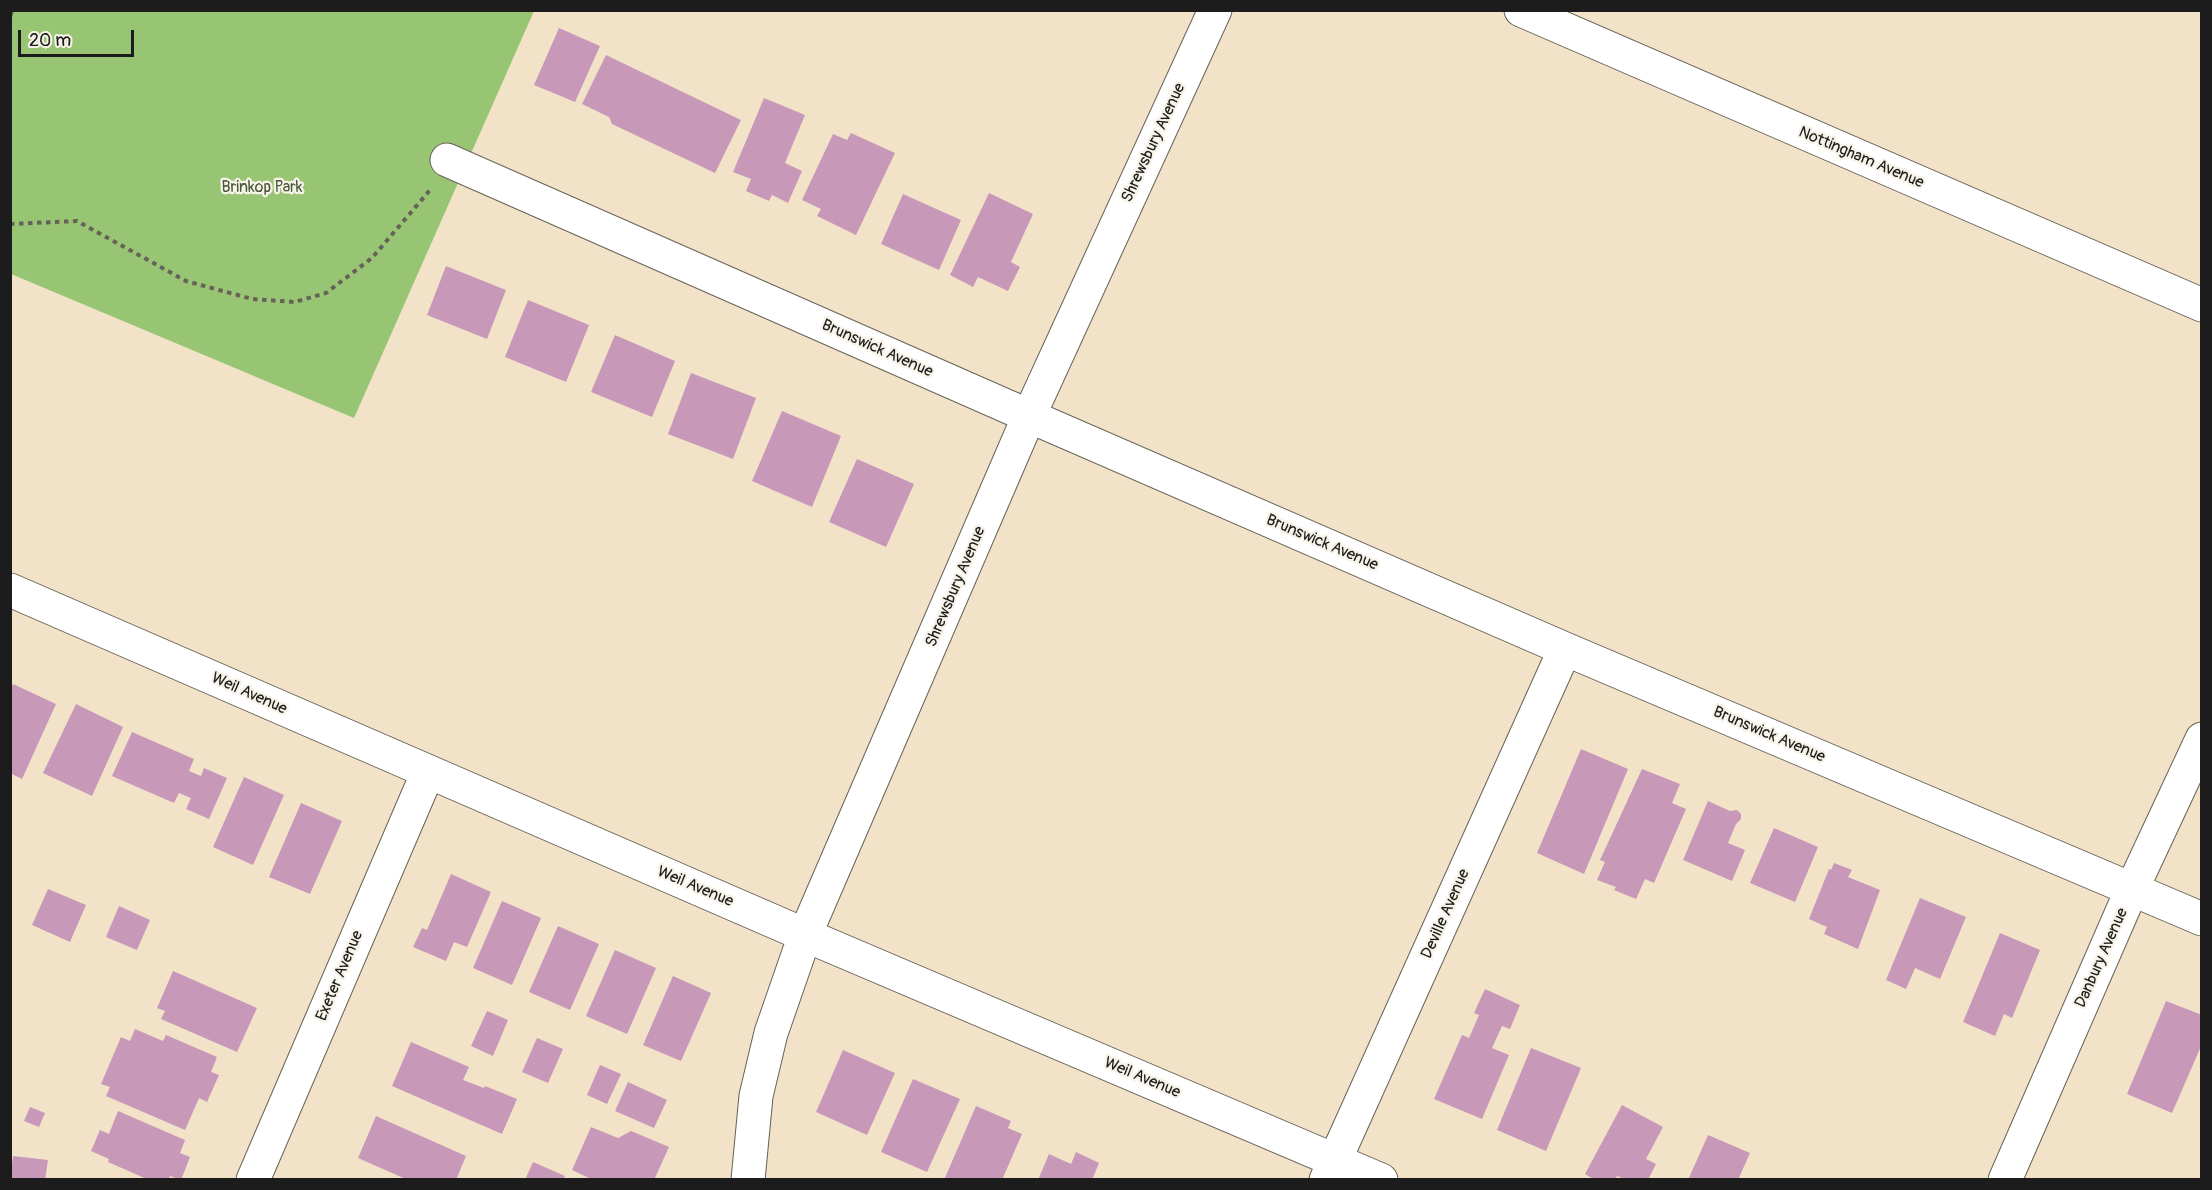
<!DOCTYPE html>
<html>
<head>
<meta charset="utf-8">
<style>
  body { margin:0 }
  #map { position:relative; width:2212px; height:1190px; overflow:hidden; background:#f2e3c8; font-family:Pangolin,sans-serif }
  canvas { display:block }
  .frame { position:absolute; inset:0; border:12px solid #1c1c1c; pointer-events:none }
  .scale { position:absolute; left:18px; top:30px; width:116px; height:27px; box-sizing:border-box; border:3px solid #1c1c1c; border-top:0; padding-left:8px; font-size:18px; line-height:21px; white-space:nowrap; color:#1c1c1c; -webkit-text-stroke:4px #f7f3e8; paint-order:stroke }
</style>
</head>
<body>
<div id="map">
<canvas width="2212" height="1190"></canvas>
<div class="frame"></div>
<div class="scale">20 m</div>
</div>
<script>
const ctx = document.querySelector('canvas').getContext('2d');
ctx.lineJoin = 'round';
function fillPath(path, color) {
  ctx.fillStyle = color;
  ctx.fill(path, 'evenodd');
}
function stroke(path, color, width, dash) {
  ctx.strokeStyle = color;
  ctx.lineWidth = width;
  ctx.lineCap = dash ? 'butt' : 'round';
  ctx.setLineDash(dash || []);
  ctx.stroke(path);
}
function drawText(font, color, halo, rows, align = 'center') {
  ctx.font = font + ' Pangolin,sans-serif';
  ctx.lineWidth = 4.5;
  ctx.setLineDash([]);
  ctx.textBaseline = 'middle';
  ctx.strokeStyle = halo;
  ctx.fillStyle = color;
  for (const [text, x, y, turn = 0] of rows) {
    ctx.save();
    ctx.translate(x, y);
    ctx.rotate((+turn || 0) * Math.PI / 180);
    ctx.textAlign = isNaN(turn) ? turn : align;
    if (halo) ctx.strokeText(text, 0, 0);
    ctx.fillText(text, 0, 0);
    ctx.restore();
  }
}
const green = new Path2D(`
  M10,11h524l-180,407 -343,-144z`);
const building = new Path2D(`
  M559,28l41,18 -25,56 -41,-17z
  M606,55l135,65 -26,53 -103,-49 -3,-7 -27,-13z
  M764,98l41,17 -20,48 17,8 -14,32 -16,-8 -3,6 -23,-10 5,-12 -18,-7z
  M851,133l44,20 -39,82 -39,-19 4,-7 -19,-9 31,-66 14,6z
  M989,193l44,21 -22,48 9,5 -12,24 -30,-14 -5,10 -23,-12z
  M903,194l58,26 -22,50 -58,-26z
  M446,266l60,24 -19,49 -60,-24z
  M528,300l61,25 -23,57 -61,-25z
  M615,335l60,26 -23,56 -61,-25z
  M691,373l65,25 -23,61 -65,-25z
  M782,411l59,25 -29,71 -60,-26z
  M857,459l57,25 -28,63 -57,-25z
  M13,684l43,20 -34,75 -12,-6v-82z
  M76,704l47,23 -31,69 -49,-23z
  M132,732l62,27 -5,12 12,5 3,-8 23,10 -18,41 -23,-10 5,-11 -12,-5 -5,10 -62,-27z
  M1581,749l47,20 -44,105 -47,-21z
  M1642,769l38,15 -8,19 14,6 -32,74 -9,-4 -9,20 -22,-9 2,-3 -19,-7 8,-18 -5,-2z
  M244,777l40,18 -31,70 -40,-18z
  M1708,801l22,10 7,-1 4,4v5l-5,5 -8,19 17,7 -13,31 -49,-21z
  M301,803l41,18 -32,73 -41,-17z
  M1774,828l44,19 -23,55 -45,-19z
  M1834,863l18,7 -4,7 32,13 -22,59 -34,-15 3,-7 -18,-8 20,-50 2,1z
  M451,874l40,18 -24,55 -13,-5 -8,19 -33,-14 9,-19 5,2z
  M48,889l38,16 -16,37 -38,-17z
  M1920,898l46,19 -26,62 -25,-11 -9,21 -20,-9z
  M502,901l39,17 -29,67 -39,-17z
  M119,906l31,14 -13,30 -31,-13z
  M558,926l41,18 -29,66 -41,-18z
  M2000,933l40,17 -28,68 -8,-4 -9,22 -32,-14z
  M615,950l41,18 -29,66 -41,-18z
  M173,971l84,37 -20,44 -76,-33 4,-8 -8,-3z
  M673,976l38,17 -30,68 -38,-16z
  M1485,989l35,16 -10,24 -8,-3 -10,22 17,7 -27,64 -48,-20 28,-64 7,3 10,-23 -5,-2z
  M2166,1001l36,14v29l-30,69 -45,-19z
  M487,1011l21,9 -15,36 -22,-10z
  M135,1029l28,12 3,-6 51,22 -6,15 8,3 -12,27 -8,-4 -14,32 -79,-34 4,-9 -9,-3 20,-47 9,4z
  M537,1038l26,11 -15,34 -26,-11z
  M411,1042l58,25 -6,13 21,8 1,-2 32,13 -15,35 -110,-48z
  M1531,1048l50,20 -35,83 -49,-21z
  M843,1050l52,23 -28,62 -51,-23z
  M600,1065l21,9 -14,30 -20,-9z
  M913,1079l47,20 -33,73 -46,-20z
  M628,1082l39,18 -13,28 -39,-17z
  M1622,1105l41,22 -17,32 10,5 -8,16h-27l1,-2 -5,-2 -2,4h-20l-10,-6z
  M976,1106l35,15 -3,7 14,6 -20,46h-58z
  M30,1107l15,6 -6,14 -15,-6z
  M118,1111l67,29 -5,13 10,4 -9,23 -11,-4 -2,4h-19l-41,-18 1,-3 -18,-8 9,-21 9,4z
  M376,1116l90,40 -10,24h-48l-50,-22z
  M591,1127l27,11 13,-7 38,16 -15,33h-61l-21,-10z
  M1708,1135l42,18 -12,27h-50z
  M1076,1152l23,11 -7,17h-54l11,-26 22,10z
  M13,1156l35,4 -3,20h-35z
  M533,1162l32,14 -2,4h-38z`);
const path = new Path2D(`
  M10,16l3,-6
  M10,224l67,-3 109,60 66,18 43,3 31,-9 46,-35 58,-68`);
const minor = new Path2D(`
  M1521,10l681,295
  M447,160l582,256 536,233 637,270
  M10,590l795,345 576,245
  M253,1180l175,-408
  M748,1180l8,-84 15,-63 34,-98 224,-519 186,-406
  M1326,1180l239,-531
  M2005,1180l127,-291 70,-150`);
const streetNames = [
  ["Shrewsbury Avenue",1154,143,-65],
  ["Nottingham Avenue",1861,158,23],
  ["Brunswick Avenue",877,349,24],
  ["Brunswick Avenue",1322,543,23],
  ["Shrewsbury Avenue",956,587,-67],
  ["Weil Avenue",249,694,24],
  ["Brunswick Avenue",1769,735,23],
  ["Weil Avenue",695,887,23],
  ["Deville Avenue",1446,914,-66],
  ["Danbury Avenue",2102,958,-66],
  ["Exeter Avenue",340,976,-67],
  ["Weil Avenue",1142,1078,23]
];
const parkNames = [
  ["Brinkop Park",262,188]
];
fillPath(green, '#97c573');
fillPath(building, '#c898b9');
stroke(minor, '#676258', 35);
stroke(path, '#676258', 4, [4.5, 4.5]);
stroke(minor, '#fff', 33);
drawText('16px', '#1c1c1c', '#f7f3e8', streetNames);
drawText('16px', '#47573a', '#f7f3e8', parkNames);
</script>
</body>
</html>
